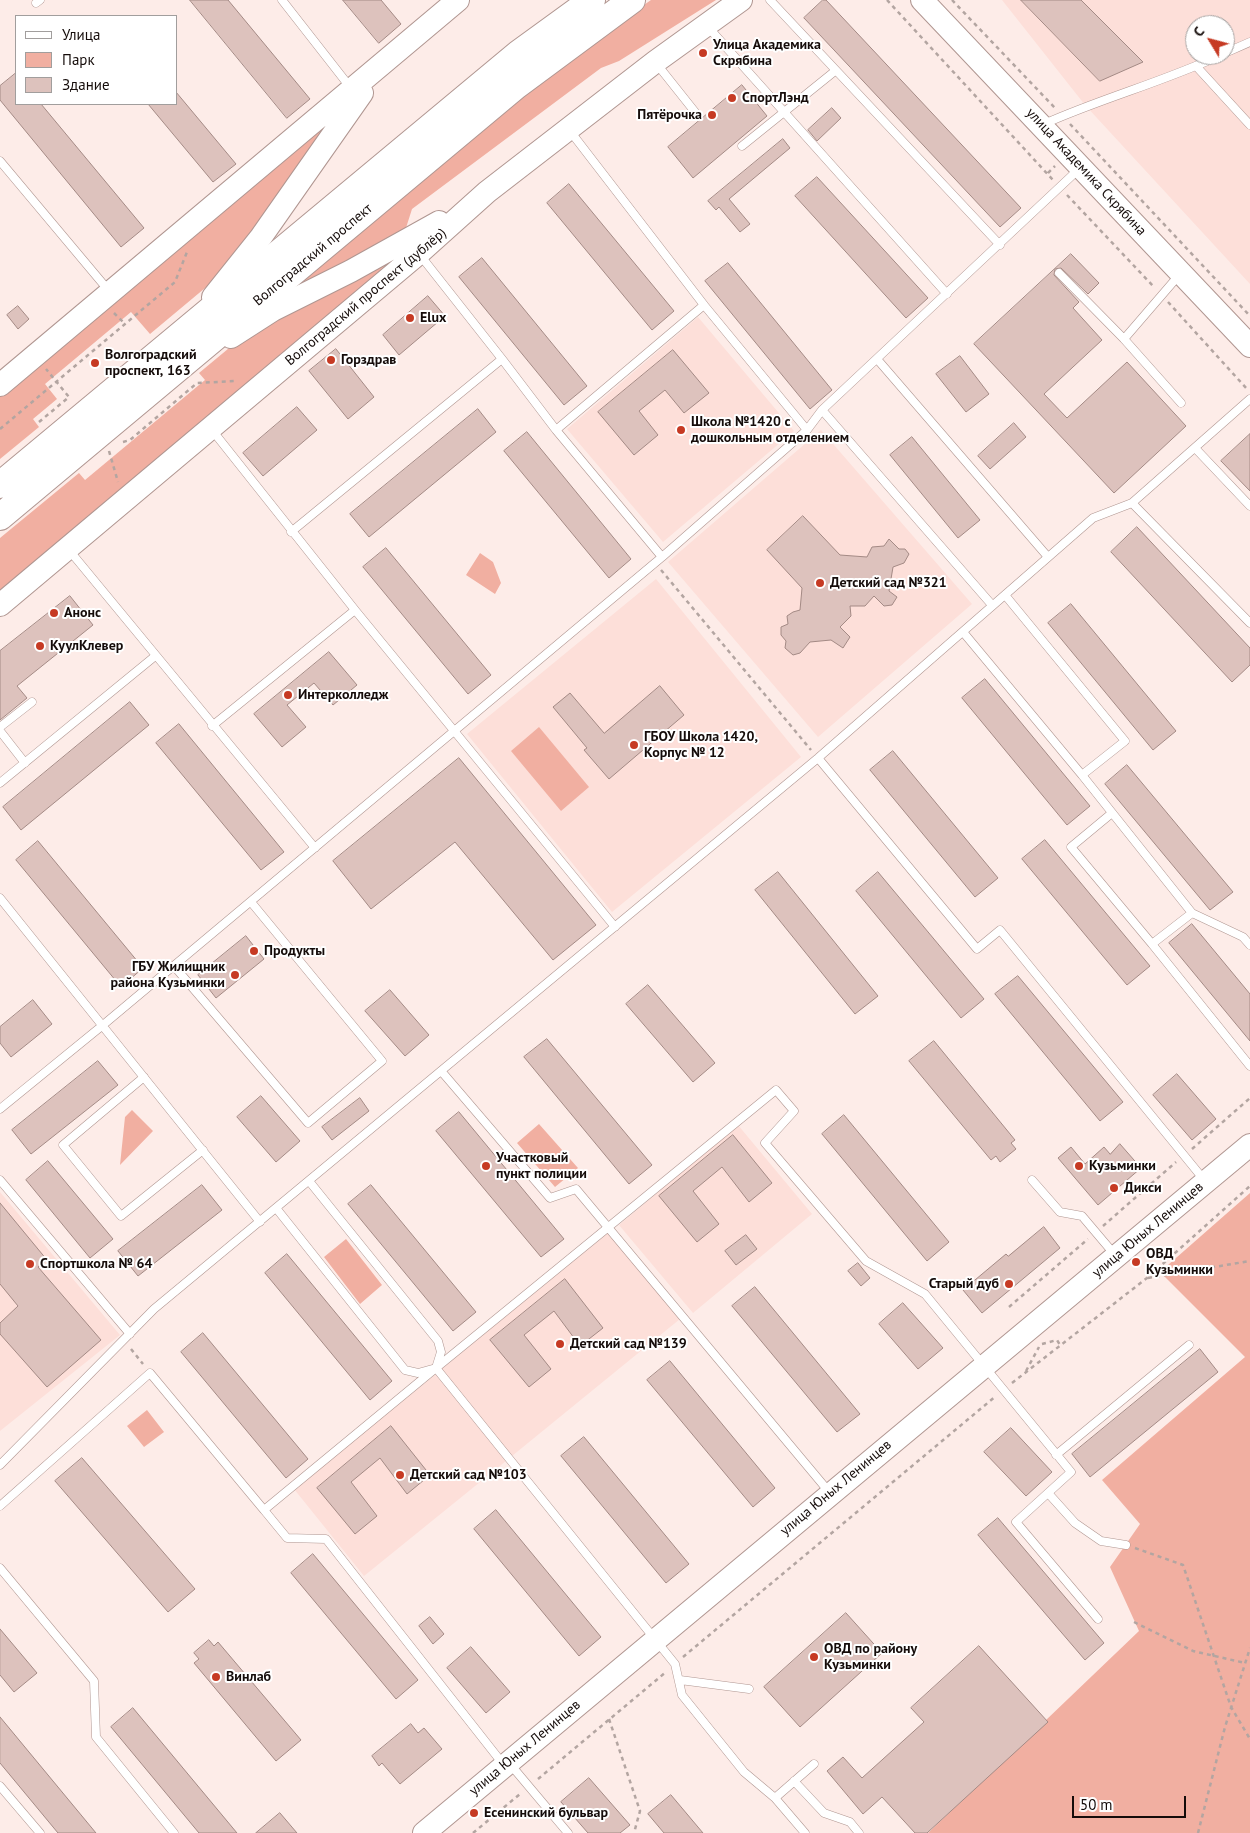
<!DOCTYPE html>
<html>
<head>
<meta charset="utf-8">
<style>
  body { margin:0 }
  #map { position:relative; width:1250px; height:1833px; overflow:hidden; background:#fdece8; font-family:"PT Sans",sans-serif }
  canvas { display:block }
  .legend { position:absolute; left:15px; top:15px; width:162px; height:90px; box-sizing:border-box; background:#fff; border:1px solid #a19e9d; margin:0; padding:6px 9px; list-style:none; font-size:15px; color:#150c0a }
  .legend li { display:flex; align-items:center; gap:10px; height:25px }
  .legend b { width:25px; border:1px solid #a19e9d }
  .north { position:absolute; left:1185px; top:15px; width:50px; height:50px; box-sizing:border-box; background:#fff; border:1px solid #a19e9d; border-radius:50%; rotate:307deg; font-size:14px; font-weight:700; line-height:20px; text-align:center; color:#150c0a }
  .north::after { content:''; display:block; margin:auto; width:18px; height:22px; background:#c63a23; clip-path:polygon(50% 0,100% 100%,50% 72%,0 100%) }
  .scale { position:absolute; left:1072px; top:1796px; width:114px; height:22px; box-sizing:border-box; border:2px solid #150c0a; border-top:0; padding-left:6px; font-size:15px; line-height:18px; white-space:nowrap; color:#150c0a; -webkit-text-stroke:4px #fff; paint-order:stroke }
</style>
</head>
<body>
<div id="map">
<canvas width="1250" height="1833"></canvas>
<ul class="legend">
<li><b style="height:6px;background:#fff"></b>Улица</li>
<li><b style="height:14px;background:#f1afa1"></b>Парк</li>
<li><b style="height:14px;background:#ddc2bd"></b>Здание</li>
</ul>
<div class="north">С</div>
<div class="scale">50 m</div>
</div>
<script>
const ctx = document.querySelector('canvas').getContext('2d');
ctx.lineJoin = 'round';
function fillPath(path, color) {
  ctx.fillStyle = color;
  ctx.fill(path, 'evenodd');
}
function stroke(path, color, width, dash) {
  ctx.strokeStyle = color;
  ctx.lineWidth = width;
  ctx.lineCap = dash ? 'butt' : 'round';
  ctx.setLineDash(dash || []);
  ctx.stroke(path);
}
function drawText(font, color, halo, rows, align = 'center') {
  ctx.font = font + ' "PT Sans",sans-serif';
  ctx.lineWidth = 4;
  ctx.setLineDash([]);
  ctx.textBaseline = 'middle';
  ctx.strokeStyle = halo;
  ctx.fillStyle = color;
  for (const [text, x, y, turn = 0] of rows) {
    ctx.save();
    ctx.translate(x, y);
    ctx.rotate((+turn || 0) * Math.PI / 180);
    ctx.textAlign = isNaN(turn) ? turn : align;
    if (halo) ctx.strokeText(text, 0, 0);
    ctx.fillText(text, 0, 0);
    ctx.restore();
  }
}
const built = new Path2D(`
  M1002,0h248v284l-165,-179zM1195,25h30v30h-30z
  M698,317l96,114 -131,111 -96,-113z
  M821,430l151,174 -154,133 -150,-175z
  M656,579l145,178 -189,155 -145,-178z
  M738,1125l74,89 -119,99 -74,-88z
  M0,1192l120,143 -120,96z
  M609,1232l71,87 -168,137 -71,-87z
  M436,1374l70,87 -142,115 -70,-87z`);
const green = new Path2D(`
  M651,0h65l-97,61 -18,7 -189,141 -7,22 -124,65 283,-235z
  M316,130l9,5 -96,133 -79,66 -19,-22 -86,72 12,15 -24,20 6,8 -39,32v-65z
  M418,244l-418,349v-55l79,-65 6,7 120,-100 -6,-7 59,-49z
  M480,553l13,9 8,21 -6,11 -29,-19z
  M539,727l50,60 -28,24 -50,-60z
  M132,1110l21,21 -33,34 5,-48z
  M539,1124l39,44 -23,19 -38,-44z
  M1250,1193v640h-322l211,-202 -29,-64 30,-43 -38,-44 143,-123 -85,-85z
  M346,1239l36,46 -22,19 -36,-47z
  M147,1410l17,22 -20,15 -17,-21z`);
const building = new Path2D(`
  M190,0h38l82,99 -23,19z
  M343,0h38l20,24 -22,19z
  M823,0h3l195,208 -21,19 -196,-209z
  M1021,0h60l62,62 -43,19z
  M16,73v31h25l103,124 -23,19 -121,-147v-14z
  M742,85l25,31 -74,62 -25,-31z
  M176,92l60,72 -23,18 -65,-78h28z
  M832,108l9,10 -24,23 -9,-11z
  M783,139l7,9 -61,51 21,25 -10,8 -21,-25 -3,3 -8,-9z
  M817,177l111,121 -22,20 -111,-122z
  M569,184l105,127 -22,19 -105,-127z
  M1071,254l28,29 -11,11 -27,-26 -6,1 -1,6 25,27 -6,6 29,32 -58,54 23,24 60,-56 59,64 -72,67 -140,-149z
  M482,258l105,128 -23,19 -105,-128z
  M728,263l104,127 -22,19 -105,-128z
  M428,296l17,20 -46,39 -16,-20z
  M18,306l11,13 -11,10 -11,-14z
  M336,349l38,48 -26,22 -39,-48z
  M673,350l36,43 -25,20 -19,-23 -26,21 19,24 -24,20 -36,-43z
  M960,356l29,38 -23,18 -30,-38z
  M297,407l20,23 -54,46 -20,-23z
  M478,409l18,23 -127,105 -19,-23z
  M1014,423l12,14 -36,32 -12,-13z
  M527,432l104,127 -22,19 -105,-127z
  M1250,434v57l-29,-30z
  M912,437l68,83 -22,18 -68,-83z
  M803,516l37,39 27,2 5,-10 12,-1 5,-7 10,10h6l4,5 -5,9 -11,4 -4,24 8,6 -5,8 -8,1 -10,-10 -9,10h-15l1,10 -11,11 10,10 -7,11 -12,-8 -21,2 -10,11 -7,2 -8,-7 1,-7 -5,-6v-8l7,-3 -1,-8 6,-4 7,-2 2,-22 -35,-38z
  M1137,527l113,121v17l-18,17 -121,-130z
  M386,548l105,127 -23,19 -105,-127z
  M70,596l23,29 -76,61 10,12 -27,22v-69z
  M1071,604l105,127 -23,19 -105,-127z
  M329,652l28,33 -24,20 -19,-22 -27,22 19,22 -24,20 -28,-33z
  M985,679l105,127 -23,19 -105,-127z
  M660,686l24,29 -75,64 -25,-29 3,-2 -34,-41 17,-14 34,40z
  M130,702l19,23 -128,105 -18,-23z
  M179,724l105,128 -23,18 -105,-127z
  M893,751l105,127 -23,19 -105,-127z
  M459,758l137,167 -43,35 -98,-118 -84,67 -38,-48z
  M1127,765l106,127 -23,18 -105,-126z
  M1045,840l105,126 -23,19 -105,-126z
  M38,841l105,127 -22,19 -105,-127z
  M778,872l100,124 -23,18 -100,-124z
  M878,872l106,127 -23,19 -105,-127z
  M1192,924l58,70v47l-81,-98z
  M246,936l18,23 -48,39 -18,-23z
  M1018,976l105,126 -23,19 -105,-127z
  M648,985l67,78 -22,19 -67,-78z
  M390,990l39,45 -24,21 -40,-45z
  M33,1000l19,24 -41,33 -11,-14v-16z
  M547,1039l105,126 -23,19 -105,-127z
  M934,1041l81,99 -4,3 5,6 -16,13 -4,-6 -5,4 -82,-99z
  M98,1061l20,24 -87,69 -19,-24z
  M1177,1074l39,45 -24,21 -39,-45z
  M261,1096l39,45 -24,21 -39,-45z
  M360,1098l9,13 -37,29 -10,-13z
  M459,1112l105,127 -23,18 -105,-126z
  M844,1115l105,127 -22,19 -105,-127z
  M733,1135l39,48 -23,19 -27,-35 -29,24 26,33 -22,18 -38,-46z
  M1120,1144l21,24 -43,37 -40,-47 13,-11 14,17 19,-17 6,7z
  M48,1161l65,78 -23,19 -64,-78z
  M202,1185l20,25 -84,66 -20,-25z
  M371,1185l105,127 -23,19 -105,-127z
  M0,1203l47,57 -9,7 63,73 -54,47 -47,-53v-11l18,-17 -18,-22z
  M1044,1227l16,21 -78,65 -19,-23 43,-36 2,2z
  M746,1235l11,14 -21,16 -11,-14z
  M287,1254l105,127 -22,19 -105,-127z
  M858,1263l12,15 -9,8 -13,-15z
  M565,1279l38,49 -23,18 -26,-35 -30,24 27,34 -22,18 -39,-47z
  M755,1287l105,127 -23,18 -105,-126z
  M903,1303l40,45 -25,21 -39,-45z
  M203,1333l105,126 -22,19 -105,-126z
  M1200,1349l18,23 -128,105 -18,-23z
  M670,1361l105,127 -22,19 -106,-127z
  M391,1426l39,49 -23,19 -27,-36 -29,24 26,34 -22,18 -38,-46z
  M1011,1428l41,44 -26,24 -42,-44z
  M584,1437l105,127 -23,19 -105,-127z
  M82,1458l113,131 -27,23 -113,-131z
  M496,1510l105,127 -22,19 -105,-127z
  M998,1518l106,125 -19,17 -107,-125z
  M313,1554l105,126 -22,19 -105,-126z
  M846,1613l36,40 -82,74 -36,-40z
  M430,1617l14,17 -11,10 -14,-18z
  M0,1629l37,44 -23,19 -14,-17z
  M209,1640l5,6 4,-4 83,98 -25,21 -82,-98 5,-4 -5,-6z
  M979,1646l69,76 -121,111h-12l-33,-36 -19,17 -36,-43 16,-14 19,21 62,-56 -13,-14z
  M471,1647l39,45 -24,21 -39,-45z
  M133,1708l104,125h-38l-88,-106z
  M0,1717l96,116h-38l-58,-70z
  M411,1724l7,9 6,-5 18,21 -42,35 -18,-21 -3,3 -7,-10z
  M589,1778l41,47 -10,8h-32l-27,-31z
  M671,1795l32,38h-39l-16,-19z
  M280,1813l17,20h-41z`);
const path = new Path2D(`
  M887,0l166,180
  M952,0l103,108
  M1070,124l180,192
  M1048,173l7,-7
  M1067,195l87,92
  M1168,302l79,87
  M114,313l11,11
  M39,422l30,-25 -23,-28
  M0,429l175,-147 12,-30
  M123,442l7,-2 67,-57 39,-2
  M109,451l9,31
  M661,570l150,180
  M1192,1149l58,-51
  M1103,1226l73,-64
  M1148,1278l102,-17
  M1009,1307l79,-68
  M1042,1344l15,-4 3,5
  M131,1349l12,15
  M1026,1371l13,-24
  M1012,1383l135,-105 103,-92
  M1135,1548l48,17 48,142 19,32
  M1134,1622l59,29 52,12
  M683,1657l313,-261
  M609,1719l31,92 -6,22
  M538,1779l128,-107
  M473,1833l47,-39
  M1198,1833l27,-106 25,-79`);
const lane = new Path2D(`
  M282,0l68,87
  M770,0l230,245
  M36,3l4,-3
  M708,27l239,267
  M1225,53l25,-11
  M656,63l39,49
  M1196,66l54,59
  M1044,124c58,-26 119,-42 177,-69
  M742,146l93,-75
  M0,161l109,130
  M1059,273l65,66 56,-65
  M704,305l103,125 15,-20 257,-241
  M1124,339l57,64
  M502,359l54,71 148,-125 -134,-174
  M877,359l171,198
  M822,410l170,195
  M212,430l143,180 -143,116
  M1195,448l55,58
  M1132,503l118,120
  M291,532l211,-173 -82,-104
  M69,550l246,298
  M662,557l145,-127
  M1005,595l120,146 -43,34 110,138
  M355,610l260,317
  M963,632l119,143
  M0,727l32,-25
  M0,731l25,32
  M818,758l159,191 23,-19 205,251
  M0,783l154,-126
  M1112,813l-41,34 81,97
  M0,898l260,324
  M1250,945l-7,-8 -51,-24 -40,31 98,122
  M174,966l134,157 74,-62 -131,-159
  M442,1072l108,126 26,-9 254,304
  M144,1077l-81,68 58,71 82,-66
  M0,1109l103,-84 559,-468 -106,-127
  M0,1180l130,154
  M1032,1180l28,32 22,4 33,39
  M276,1208l129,162 13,3 18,-5 5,-16 -3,-11 -129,-160
  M436,1368l340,-278 18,21 -29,32 101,118 59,33 146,178 -55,50 82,97
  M1056,1455l133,-110
  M0,1465l154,-156 664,-551 275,-240 39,-15 118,-104
  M1048,1493l27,30 26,18 25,4
  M0,1506l150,-133 114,137 172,-142 239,296 7,31 62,77 31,26 39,-34
  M264,1510l23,28 39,1 177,225
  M0,1568l94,113 2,56 78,96
  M680,1680l69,9
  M510,1764l58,69
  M794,1781l30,32 26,9 9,11
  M0,1786l40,47
  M775,1798l30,35`);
const secondary = new Path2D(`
  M922,0l328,346
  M213,297l48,-60 101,-144
  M231,337l42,-27 78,-39 88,-49
  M0,385l458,-385
  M0,605l419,-352 68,-61 168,-130 86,-62
  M424,1833l826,-688`);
const primary = new Path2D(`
  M0,485l519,-432 73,-53
  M0,517l516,-431 116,-86`);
const markers = [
  [703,53,5,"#c63a23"],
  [732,98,5,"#c63a23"],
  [712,115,5,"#c63a23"],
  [410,318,5,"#c63a23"],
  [331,360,5,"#c63a23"],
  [95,363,5,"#c63a23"],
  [681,430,5,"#c63a23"],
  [820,583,5,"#c63a23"],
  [54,613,5,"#c63a23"],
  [40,646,5,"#c63a23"],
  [288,695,5,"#c63a23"],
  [634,745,5,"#c63a23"],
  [254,951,5,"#c63a23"],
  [235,975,5,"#c63a23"],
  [486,1166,5,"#c63a23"],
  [1079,1166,5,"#c63a23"],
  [1114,1188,5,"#c63a23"],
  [1136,1262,5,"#c63a23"],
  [30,1264,5,"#c63a23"],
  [1009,1284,5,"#c63a23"],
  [560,1344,5,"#c63a23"],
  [400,1475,5,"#c63a23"],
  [814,1657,5,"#c63a23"],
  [216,1677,5,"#c63a23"],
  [474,1813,5,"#c63a23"]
];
const poiNames = [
  ["Улица Академика",713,45],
  ["Скрябина",713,61],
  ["СпортЛэнд",742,98],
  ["Пятёрочка",702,115,"right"],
  ["Elux",420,318],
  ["Волгоградский",105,355],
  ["проспект, 163",105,371],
  ["Горздрав",341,360],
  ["Школа №1420 с",691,422],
  ["дошкольным отделением",691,438],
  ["Детский сад №321",830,583],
  ["Анонс",64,613],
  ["КуулКлевер",50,646],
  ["Интерколледж",298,695],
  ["ГБОУ Школа 1420,",644,737],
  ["Корпус № 12",644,753],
  ["Продукты",264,951],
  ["ГБУ Жилищник",225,967,"right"],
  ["района Кузьминки",225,983,"right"],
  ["Участковый",496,1158],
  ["пункт полиции",496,1174],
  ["Кузьминки",1089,1166],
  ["Дикси",1124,1188],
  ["ОВД",1146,1254],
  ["Кузьминки",1146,1270],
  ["Спортшкола № 64",40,1264],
  ["Старый дуб",999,1284,"right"],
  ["Детский сад №139",570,1344],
  ["Детский сад №103",410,1475],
  ["ОВД по району",824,1649],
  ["Кузьминки",824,1665],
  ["Винлаб",226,1677],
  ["Есенинский бульвар",484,1813]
];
const streetNames = [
  ["улица Академика Скрябина",1086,172,47],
  ["Волгоградский проспект",313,255,-40],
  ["Волгоградский проспект (дублёр)",366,297,-40],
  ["улица Юных Ленинцев",1148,1230,-40],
  ["улица Юных Ленинцев",836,1488,-40],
  ["улица Юных Ленинцев",525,1748,-40]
];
fillPath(built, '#fddfd9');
fillPath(green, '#f1afa1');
fillPath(building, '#ddc2bd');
stroke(building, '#a48a85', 1);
stroke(lane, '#b09691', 9);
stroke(secondary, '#b09691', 24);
stroke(primary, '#b09691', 28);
stroke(path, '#b3a5a1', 2.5, [4, 4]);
stroke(lane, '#fff', 8);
stroke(secondary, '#fff', 22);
stroke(primary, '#fff', 26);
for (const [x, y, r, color] of markers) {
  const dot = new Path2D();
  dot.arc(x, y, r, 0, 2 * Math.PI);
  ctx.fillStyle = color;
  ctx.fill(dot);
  stroke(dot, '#fff', 2);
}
drawText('bold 14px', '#150c0a', '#fff', poiNames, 'left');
drawText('14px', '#150c0a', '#fff', streetNames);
</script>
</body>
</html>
